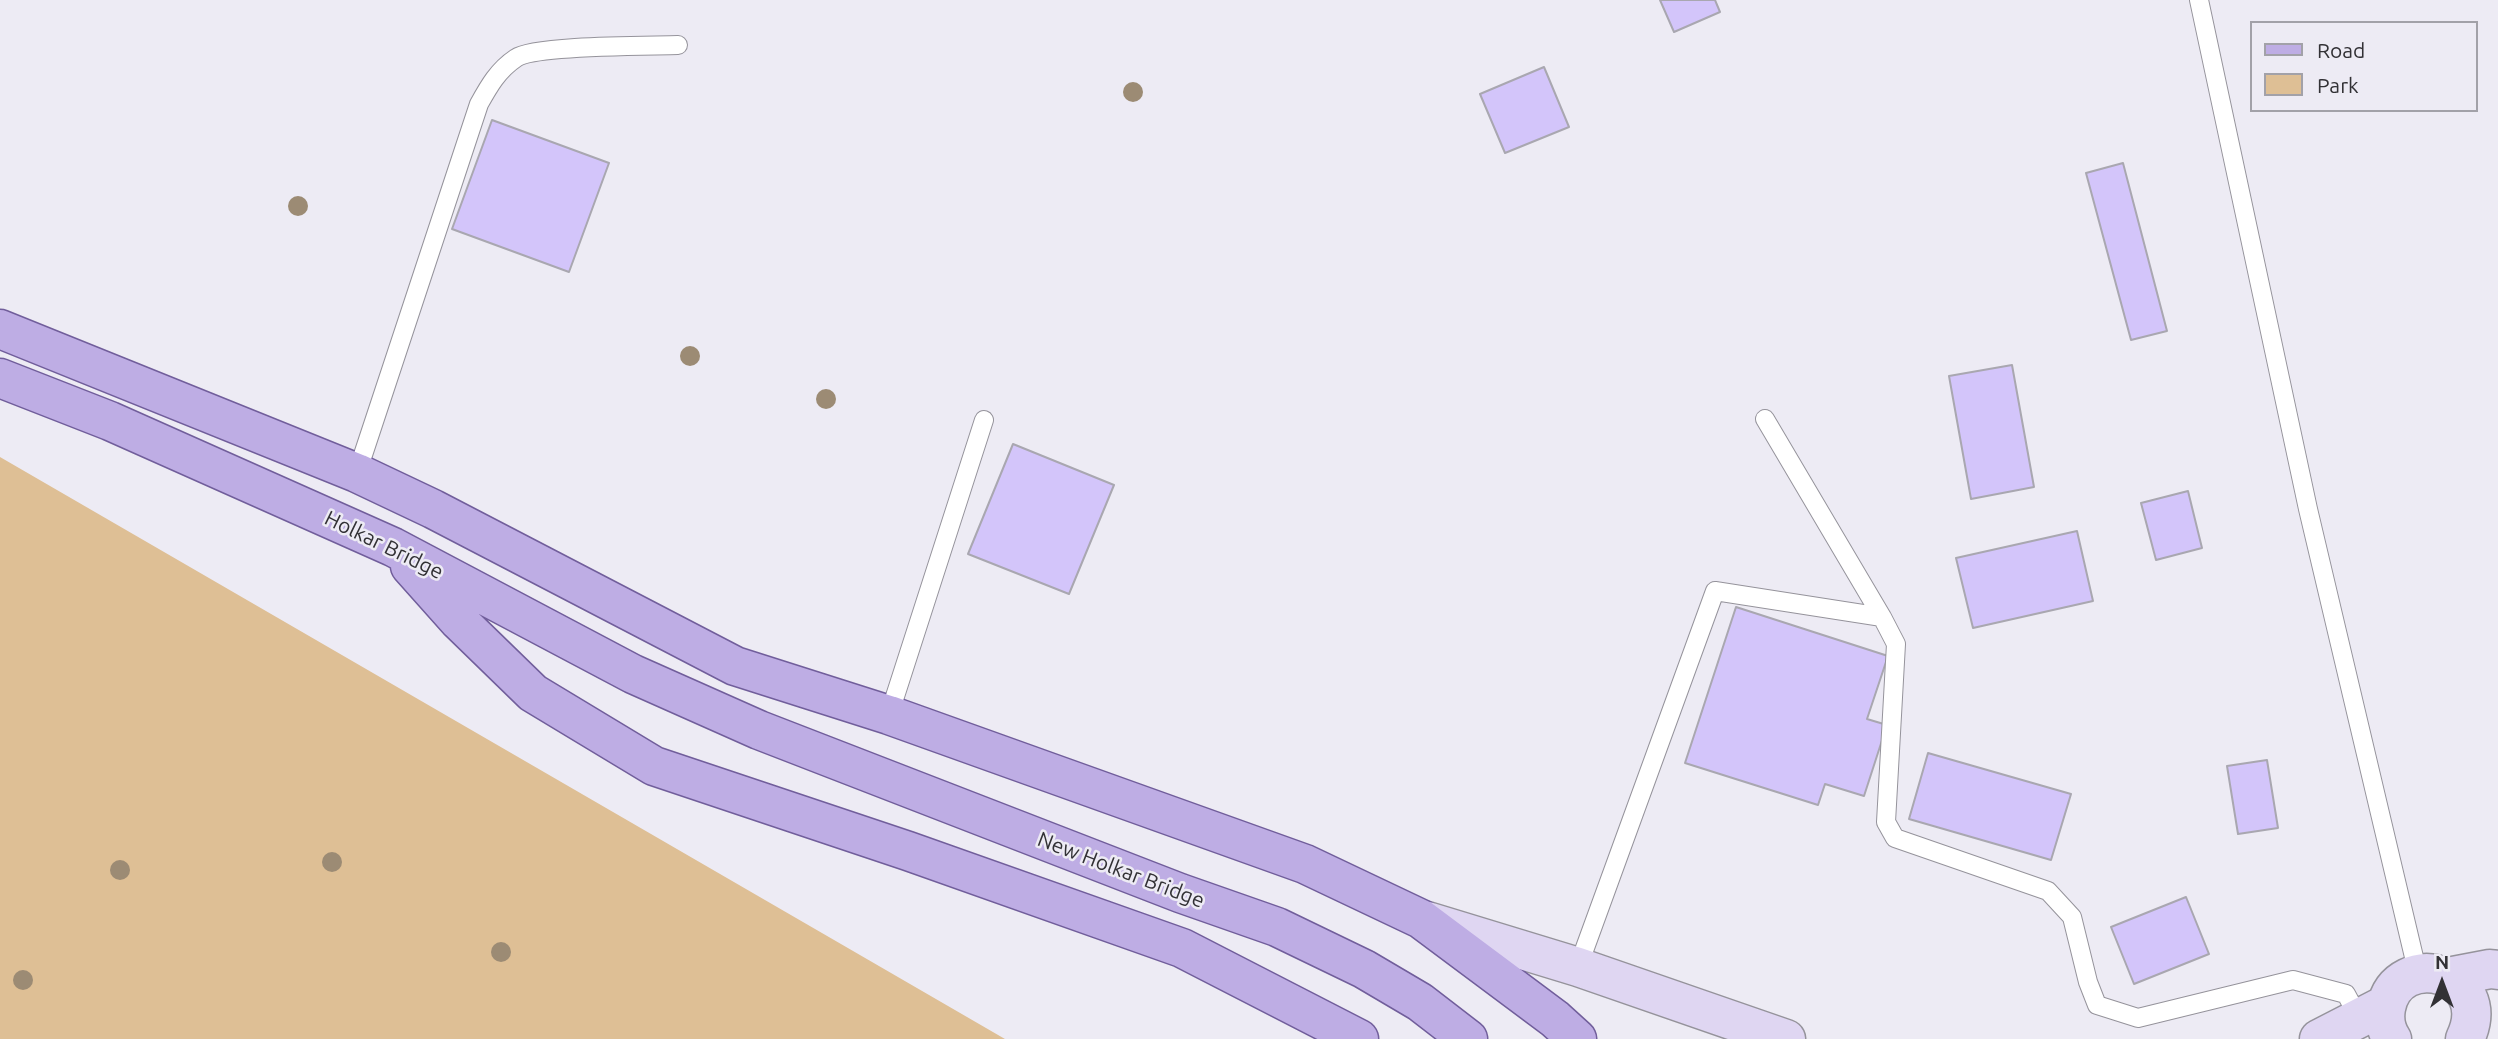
<!DOCTYPE html>
<html>
<head>
<meta charset="utf-8">
<style>
  body { margin:0 }
  #map { position:relative; width:2498px; height:1039px; overflow:hidden; background:#edebf4; font-family:Ubuntu,sans-serif }
  canvas { display:block }
  .legend { position:absolute; left:2250px; top:21px; width:228px; height:91px; box-sizing:border-box; background:#edebf4; border:2px solid #a2a1a8; margin:0; padding:9px 12px; list-style:none; font-size:21px; color:#323135 }
  .legend li { display:flex; align-items:center; gap:14px; height:35px }
  .legend b { width:35px; border:2px solid #a2a1a8 }
  .north { position:absolute; left:2407px; top:948px; width:70px; height:70px; -webkit-text-stroke:5px #edebf4; paint-order:stroke; rotate:0deg; font-size:19px; font-weight:700; line-height:28px; text-align:center; color:#323135 }
  .north::after { content:''; display:block; margin:auto; width:24px; height:32px; background:#323135; clip-path:polygon(50% 0,100% 100%,50% 72%,0 100%) }
</style>
</head>
<body>
<div id="map">
<canvas width="2498" height="1039"></canvas>
<ul class="legend">
<li><b style="height:9px;background:#beade4"></b>Road</li>
<li><b style="height:19px;background:#debf95"></b>Park</li>
</ul>
<div class="north">N</div>
</div>
<script>
const ctx = document.querySelector('canvas').getContext('2d');
ctx.lineJoin = 'round';
function fillPath(path, color) {
  ctx.fillStyle = color;
  ctx.fill(path, 'evenodd');
}
function stroke(path, color, width, dash) {
  ctx.strokeStyle = color;
  ctx.lineWidth = width;
  ctx.lineCap = dash ? 'butt' : 'round';
  ctx.setLineDash(dash || []);
  ctx.stroke(path);
}
function drawText(font, color, halo, rows, align = 'center') {
  ctx.font = font + ' Ubuntu,sans-serif';
  ctx.lineWidth = 5;
  ctx.setLineDash([]);
  ctx.textBaseline = 'middle';
  ctx.strokeStyle = halo;
  ctx.fillStyle = color;
  for (const [text, x, y, turn = 0] of rows) {
    ctx.save();
    ctx.translate(x, y);
    ctx.rotate((+turn || 0) * Math.PI / 180);
    ctx.textAlign = isNaN(turn) ? turn : align;
    if (halo) ctx.strokeText(text, 0, 0);
    ctx.fillText(text, 0, 0);
    ctx.restore();
  }
}
const green = new Path2D(`
  M0,456v1l1005,582h-1005z`);
const building = new Path2D(`
  M1660,0h55l5,12 -46,20z
  M1544,67l25,60 -64,26 -25,-59z
  M492,120l117,43 -40,109 -117,-43z
  M2123,163l44,168 -36,9 -45,-167z
  M2012,365l22,122 -63,12 -22,-123z
  M1013,444l101,41 -45,109 -101,-40z
  M2188,491l14,57 -46,12 -15,-57z
  M2077,531l16,70 -120,27 -17,-70z
  M1736,607l152,49 -21,63 20,6 -23,71 -39,-12 -7,21 -133,-42z
  M1928,753l143,41 -20,66 -142,-41z
  M2267,760l11,68 -40,6 -11,-68z
  M2186,897l23,57 -75,30 -23,-57z`);
const lane = new Path2D(`
  M2199,0l109,509 110,465
  M1765,419l117,198 14,27 -10,178 9,16 153,53 24,26 16,65 9,23 41,13 155,-38 53,14 13,24
  M357,473l122,-369c10,-18 19,-34 37,-46 18,-13 133,-12 162,-13
  M889,715l95,-295
  M1578,967l137,-376 167,26`);
const secondary = new Path2D(`
  M1427,921l151,46 208,72
  M2448,977l42,-8 8,1
  M2319,1039l68,-35
  M2392,1039c-6,-9 -8,-20 -6,-31 11,-61 111,-36 79,31`);
const primary = new Path2D(`
  M0,329l357,144 76,36 302,157 154,49 416,149 116,55 134,100 22,20
  M0,378l110,43 283,126 240,127 126,56 421,163 97,34 87,42 56,33 48,37
  M410,566l49,55 74,72 121,73 254,85 274,97 177,91`);
const trees = [
  [1133,92],
  [298,206],
  [690,356],
  [826,399],
  [332,862],
  [120,870],
  [501,952],
  [23,980]
];
const streetNames = [
  ["Holkar Bridge",384,545,26],
  ["New Holkar Bridge",1121,870,21]
];
fillPath(green, '#debf95');
fillPath(building, '#d3c5fa');
stroke(building, '#a9a7b0', 2);
stroke(lane, '#95939b', 20);
stroke(secondary, '#95939b', 41);
stroke(primary, '#715e9b', 41);
stroke(lane, '#fff', 18);
stroke(secondary, '#dfd6f2', 38);
stroke(primary, '#beade4', 38);
ctx.fillStyle = '#9c8b74';
for (const [x, y] of trees) {
  ctx.beginPath();
  ctx.arc(x, y, 10, 0, 2 * Math.PI);
  ctx.fill();
}
drawText('21px', '#323135', '#edebf4', streetNames);
</script>
</body>
</html>
